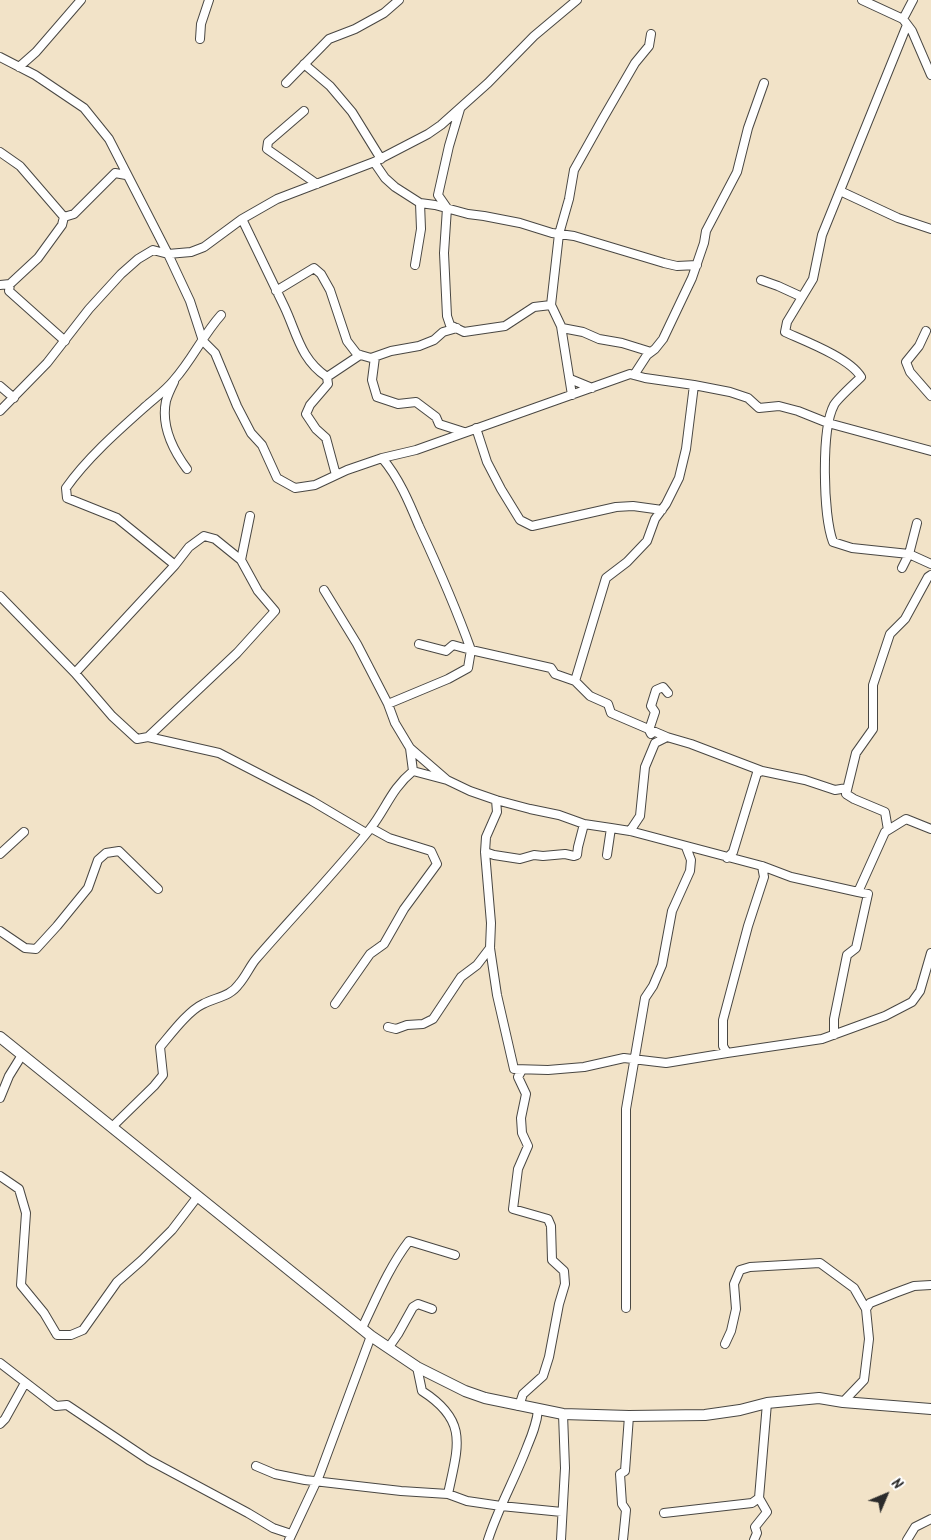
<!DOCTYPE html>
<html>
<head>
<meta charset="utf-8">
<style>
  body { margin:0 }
  #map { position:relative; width:931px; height:1540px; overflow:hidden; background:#f2e3c8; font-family:Kalam,sans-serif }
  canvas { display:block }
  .north { position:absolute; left:861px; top:1470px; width:50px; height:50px; -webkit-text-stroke:4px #fff; paint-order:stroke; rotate:45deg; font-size:14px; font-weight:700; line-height:20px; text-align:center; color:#2b2b2b }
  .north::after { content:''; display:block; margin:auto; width:18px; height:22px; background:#2b2b2b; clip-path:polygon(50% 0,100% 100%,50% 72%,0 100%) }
</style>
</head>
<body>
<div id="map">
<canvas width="931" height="1540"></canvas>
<div class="north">N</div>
</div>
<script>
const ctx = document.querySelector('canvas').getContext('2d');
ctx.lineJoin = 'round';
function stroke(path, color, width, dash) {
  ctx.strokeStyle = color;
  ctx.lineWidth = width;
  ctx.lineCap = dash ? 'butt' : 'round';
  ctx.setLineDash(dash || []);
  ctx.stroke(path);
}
const minor = new Path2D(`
  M862,0l41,19 9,12 19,44
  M903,19l10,-19
  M907,25l-85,210 -9,44 -26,43 -2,10c20,9 65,26 76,45 -6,6 -24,22 -27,28 -13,24 -11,110 -1,137l19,6 57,6 22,10
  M200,39l1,-15 8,-24
  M0,57l35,18 49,33 25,31 59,115 22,47 13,40 12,12 22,53 14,27 11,12 15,33 18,10 20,-3 32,-15 35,-12c17,20 27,44 37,68 19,41 37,82 52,124l80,18 4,6 20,7 15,15 18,8 3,9 56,24
  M304,64l26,22 22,26 29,47
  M19,67l17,-15 45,-52
  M286,83l43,-44 26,-10 29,-16 15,-13
  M460,109l-11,37 -11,49 9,13 -3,45 3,63 3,9 14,7 41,-6 29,-19 17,-2
  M304,111l-36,31 -1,7 50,35
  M0,152l20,14 44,51
  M374,162l11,16 10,9 25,16 15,2 33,9 16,2 36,7 32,10 22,3 90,27 13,3 20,-1
  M840,191l58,27 33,11
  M242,219c14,29 28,58 42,87 13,27 16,53 43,71l1,7 -18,21 -4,9 10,15 10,9 10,37
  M415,265l6,-36 -1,-26
  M761,280l17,6 24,11
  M10,284l-1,7 56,50
  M0,285l10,-1 28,-26 24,-33 2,-8 10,-3 41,-41 11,2
  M276,291l38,-23 7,6 9,16 17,51 10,13 14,4 20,-7 28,-5 15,-6 9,-8 14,-4
  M562,328l21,4 16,7 23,4 29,9
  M926,331l-7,15 -13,16 4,10 21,24
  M375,357l-3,23 5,17 21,7 18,-2 20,15 3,7 25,8
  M634,375l13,-20 8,-6 8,-10 29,-61 12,-35 2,-12 31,-59 11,-44 16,-45
  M327,377l33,-22
  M570,379l22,9
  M174,382c-3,6 -6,12 -8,19 -5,24 7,49 21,68
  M0,386l14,12
  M572,395l-11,-69 -10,-21 8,-71 10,-35 5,-29 28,-50 33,-57 14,-17 2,-12
  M0,411l47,-48 42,-54 32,-35 17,-15 15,-9 15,4 23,-2 13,-5 38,-28 35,-20 97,-37 54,-28 13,-9 47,-42 46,-47 43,-36
  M476,428l11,34 14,27 19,31 12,6 84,-19 17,-1 29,4
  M382,458l34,-8 214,-76 15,4 49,7 36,7 18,6 11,10 20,-2 19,5 30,12 103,28
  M175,565l14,-18 15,-11 11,3 26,21
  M902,568l7,-14 8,-31
  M324,590l33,54 31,60 7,19 15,25 37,32 23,11 26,9 34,9 29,6 25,9 27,4
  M0,596l75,77 37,43 25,23 11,-2 89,-84 38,-42 -17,-20 -17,-31 9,-44
  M75,673l100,-108 -58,-47 -50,-20 -1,-10c21,-30 53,-58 80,-82 9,-8 20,-16 28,-26 18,-20 29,-45 47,-65
  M575,681l31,-103 21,-16 20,-21 8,-22 11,-15 13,-26 7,-29 8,-64
  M388,704l60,-25 20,-11 3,-18 -18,-5 -7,6 -27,-7
  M651,734l-2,-4 6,-18 -4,-6 5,-16 7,-3 5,6
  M148,737l71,16 93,48 54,32
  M410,748l3,23
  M496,800l1,12 -11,25 -1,15 6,71 -1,25 7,47 17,74 34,1 36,-3 40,-9 42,5 61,-10
  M888,830l-3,-18 -31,-13 -8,-5 10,-41 17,-24v-44l17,-51 15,-15 23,-42 3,-2
  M630,831l10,-15 5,-49 10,-24 12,-6 24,7 71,27
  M485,852l9,3 26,4 14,-4 9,1 22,-2 9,2 3,-1 1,-8 6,-23
  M0,854l24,-22
  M607,855l4,-27 19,3 132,35 29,11 67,15 27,-60 21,-13 25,10
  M727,858l6,-6 24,-79 5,-2 43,9 30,10 12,-2
  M762,866l2,11 -16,49 -25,94v26l4,7 95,-14 63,-23 27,-14 8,-11 11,-38
  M0,931l25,17 11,1 21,-23 31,-38 10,-28 8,-7 13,-2 39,38
  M335,1004l35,-50 14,-10 20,-35 33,-45 -6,-13 -42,-13 -18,-10
  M388,1027l8,2 11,-4 16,-1 10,-5 28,-42 16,-12 13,-17
  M834,1035v-16l13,-64 9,-7 12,-54 -10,-2
  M0,1098l9,-22 13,-21
  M113,1126l41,-40 9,-11 -3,-28c11,-13 28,-36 43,-43 13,-7 27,-7 36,-20 7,-8 11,-18 17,-25 38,-44 78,-85 114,-130 16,-20 21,-40 43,-58l34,9
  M0,1176l19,13 7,24 -5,72 23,28 13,22h14l12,-5 34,-48 25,-22 30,-30 26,-34
  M626,1308v-199l19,-111 8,-12 9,-21 10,-54 18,-40 1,-11 -5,-13
  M866,1309l4,-6 25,-10 19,-7 17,-1
  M362,1328c14,-29 27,-61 47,-87l46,14
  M725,1344l6,-13 5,-22 -2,-25 6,-14 10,-3 70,-4 34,25 12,21 3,30 -5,41 -21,22
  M389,1347l9,-13 15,-27 5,-3 14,5
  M0,1363l56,43 11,-1 82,55 99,53 25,15 18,6
  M417,1367l5,24c47,30 36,55 26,103
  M519,1406l4,-12 20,-18 6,-19 10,-53 6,-20 -1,-13 -12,-11 -1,-34 -3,-7 -35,-10 5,-40 10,-23 -6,-13 -1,-15 5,-24 -8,-17 4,-7
  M0,1424l5,-5 20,-36
  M256,1466l19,8 30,6 96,11 47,3 19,7 34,5 61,6
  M664,1513l88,-10 7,-5
  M289,1540l30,-64 52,-140
  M488,1540c10,-32 27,-61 39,-93 5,-12 10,-24 11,-37
  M561,1540l4,-72 -2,-54
  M623,1540l3,-30 -4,-6 -2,-30 5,-3 4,-55
  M754,1540l3,-7 -2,-6 12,-15 -8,-14 8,-95
  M907,1540l8,-13 16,-8`);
const tertiary = new Path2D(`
  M0,1037l371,299 46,31 48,24 20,7 78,16 66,2 76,-1 35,-5 27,-7 52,-5 24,4 88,7`);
stroke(minor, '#494743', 10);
stroke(tertiary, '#494743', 12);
stroke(minor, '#fff', 8);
stroke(tertiary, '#fff', 10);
</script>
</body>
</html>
